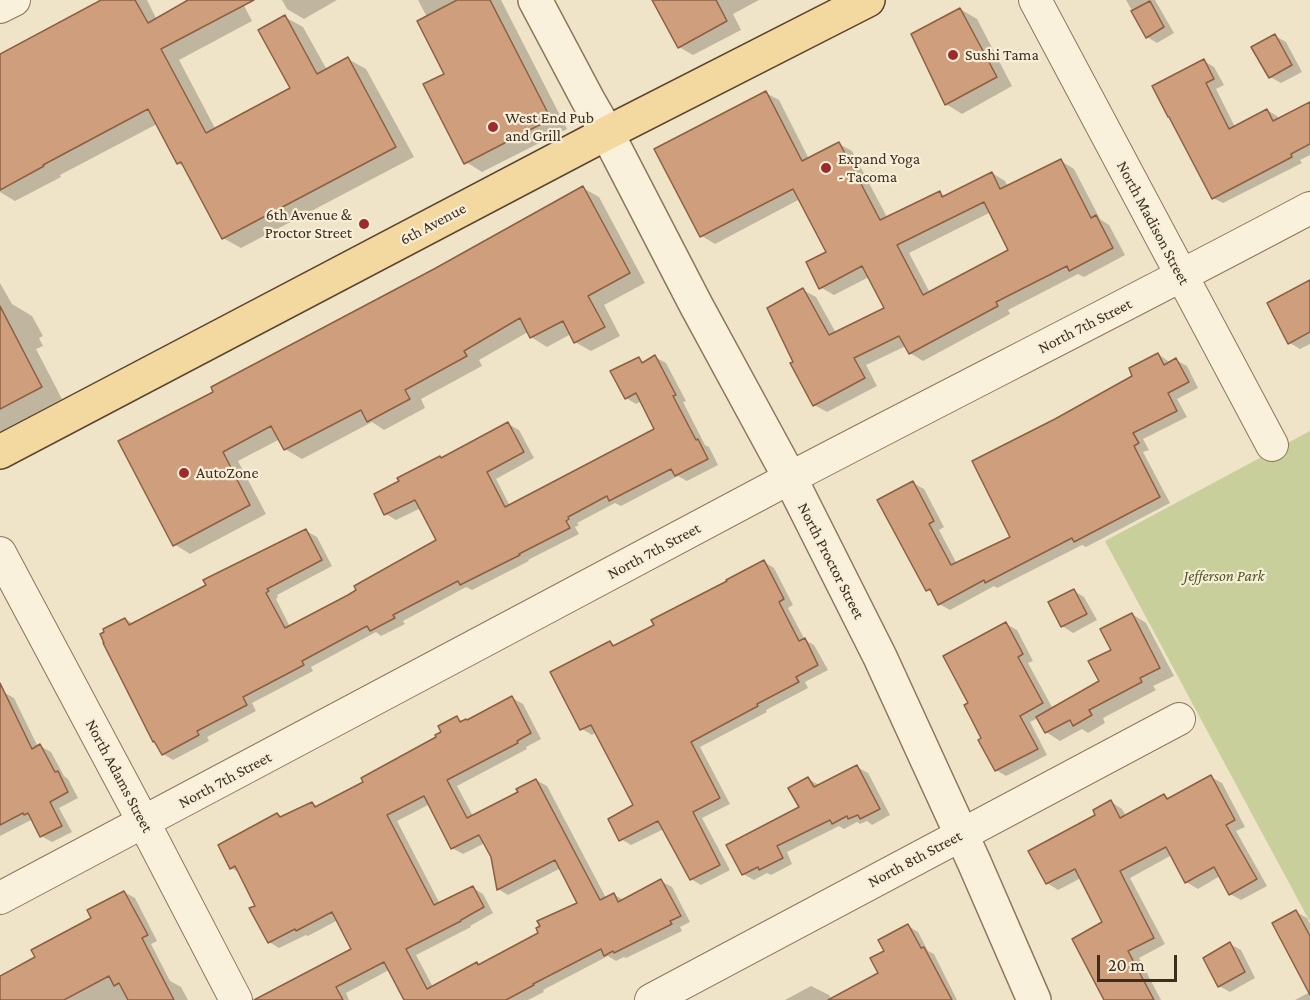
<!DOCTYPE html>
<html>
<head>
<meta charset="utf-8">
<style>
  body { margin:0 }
  #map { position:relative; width:1310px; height:1000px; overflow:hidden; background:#f0e4c8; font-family:"Crimson Pro",serif }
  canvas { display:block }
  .scale { position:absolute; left:1097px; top:955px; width:80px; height:27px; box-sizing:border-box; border:3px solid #3d2e20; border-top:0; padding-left:8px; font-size:18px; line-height:21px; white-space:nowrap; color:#3d2e20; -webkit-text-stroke:4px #f7eed8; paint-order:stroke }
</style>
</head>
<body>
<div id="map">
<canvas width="1310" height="1000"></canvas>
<div class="scale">20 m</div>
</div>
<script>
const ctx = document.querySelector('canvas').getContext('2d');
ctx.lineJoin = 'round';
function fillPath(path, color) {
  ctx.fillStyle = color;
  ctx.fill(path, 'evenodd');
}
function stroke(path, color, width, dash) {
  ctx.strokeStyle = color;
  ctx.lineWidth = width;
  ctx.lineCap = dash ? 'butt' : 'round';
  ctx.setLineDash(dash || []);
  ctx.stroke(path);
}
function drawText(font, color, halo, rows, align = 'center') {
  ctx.font = font + ' "Crimson Pro",serif';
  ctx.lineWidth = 4.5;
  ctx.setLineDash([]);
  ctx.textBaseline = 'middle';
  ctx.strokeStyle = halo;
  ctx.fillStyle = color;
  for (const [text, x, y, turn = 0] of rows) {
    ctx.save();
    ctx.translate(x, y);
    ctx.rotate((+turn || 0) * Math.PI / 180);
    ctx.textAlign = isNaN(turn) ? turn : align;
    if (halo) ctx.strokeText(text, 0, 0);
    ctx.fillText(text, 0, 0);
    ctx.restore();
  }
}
const green = new Path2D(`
  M1310,431v491l-205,-381z`);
const shadow = new Path2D(`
  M105,0h42l10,20 30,-17 -2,-3h56l11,21 -73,39 37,70 76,-41 -7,-72 18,10 24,43 21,-11 18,10 48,88 -173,91 -18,-10 -37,-70 -8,-5 -21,-39 -97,51 1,2 -46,24 -15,-9v-137z
  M282,0h55l-33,19 -17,-10z
  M418,0h83l66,129 -85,43 -16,-10 -20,-88 -19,-57z
  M654,0h105l-26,14 8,16 -48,25 -14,-8z
  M1126,0h29l19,33 -17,10 -10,-6z
  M960,9l17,10 35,67 -50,28 -16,-10z
  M1275,36l11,6 16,30 -21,11 -11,-6z
  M1204,61l10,6 10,18 -8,4 19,38 32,-17 10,6 2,4 31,-17v52l-10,5 2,3 -79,40 -10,-5z
  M766,93l13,7 30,59 30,-15 13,7 36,68 52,-26 6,4 46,-24 13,8 3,6 53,-26 13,8 26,50 9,6 16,30 -41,22 -6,-3 -70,36 2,4 -87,47 -13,-8 -4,-7 -40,19 11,21 -50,26 -13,-7 -19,-43 8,-72 13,7 20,36 50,-25 -17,-31 -35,18 -14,-8 8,-35 -28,-53 -85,45 -13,-8zM991,212l19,39 -80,42 -21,-40z
  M583,188l16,9 46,86 -41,22 16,31 -29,15 -16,-9 -4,-8 -24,13 -16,-10 -3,-5 -49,28 3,6 -61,33 4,9 -41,22 -12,-8 -70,37 -17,-10 -5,-10 -42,22 28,53 -76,40 -16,-10 41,-151z
  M1310,282v62l-10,5 -10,-6z
  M0,283l12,21 20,12 11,20 -4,2 4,8 -7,3 26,50 -62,33z
  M1158,354l10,7 2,2 6,-3 11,6 11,22 -21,11 10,18 -44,22 6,11 -6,2 27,51 -84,44 -4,-2 -85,43 -3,-2 -44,24 -11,-6 -6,-11 -5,-3 -15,-107 11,6 20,38 -5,3 18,34 55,-27 44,-117 78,-44z
  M655,357l11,6 20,38 -3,1 22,43 4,2 9,18 -31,16 -9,-5 -57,30 -6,-3 -38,20 2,2 -4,2 4,7 -51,26 1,1 -57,29 -6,-3 -63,34 2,3 -24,12 -5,-4 -65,35 2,4 -61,32 4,8 -49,26 2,4 -36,19 -10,-6 -38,-135 9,5 172,-93 11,6 15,29 -55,29 1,2 -2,2 14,28 59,-31 89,-55 -17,-33 -25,12 -10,-6 54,-57 3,2 65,-35 11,6 15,28 -38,21 14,27 146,-76 -14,-29 -6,3 -10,-6 13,-39 6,4z
  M764,562l10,6 19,37 -5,3 17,32 9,5 14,25 -23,12 3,6 -42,22 1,2 -67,35 30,57 -28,14 28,52 -29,15 -10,-6 -27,-50 -33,16 -10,-6 14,-33 -39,-74 -4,3 -10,-6 28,-86 6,3 40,-20z
  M1074,591l10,6 13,23 -24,13 -11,-7z
  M1132,614l14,9 28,53 -21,10 3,4 -53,28 2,5 -17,10 -6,-4 -22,12 -14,-9 -8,-14 -8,4 17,33 -41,21 -10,-6 -26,-66 36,-80 11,6 16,31 -5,2 25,46 48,-27 12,-32z
  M3,692l11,6 24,49 2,-1 11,6 13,24 4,3 10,19 -19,10 13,24 -20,10 -11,-6 -8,-17 -33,17v-142z
  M512,698l11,6 18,35 -15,8 1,2 -70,37 16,30 47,-24 16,-12 11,6 59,112 7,-4 11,6 37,-19 11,6 18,35 -10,5 2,4 -56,27 -2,-1 -8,4 -8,-5 -65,34 1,2 -16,8h-123l-16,-30 -43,23 3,7h-59l63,-51 -15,-29 -30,16 -2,-1 -27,13 -10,-6 -12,-36 -17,-33 -9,-5 46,-53 5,3 30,-15 6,4 46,-25 74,-45 19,-19 7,4zM430,804l22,44 11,6 22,-11 7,14 6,32 10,6 53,-27 18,36 -39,29 -60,32 -3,-1 -44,23 -17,-32 55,-28 -1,-1 23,-13 -10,-19 -10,-6 -33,16 -43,-83z
  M857,767l11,6 22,42 -18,10 -5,-4 -7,3 -3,-2 -13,7 -5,-3 -52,26 5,12 -21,11 -4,-2 -13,7 -11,-6 58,-66 7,-29 11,6z
  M1211,777l11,6 23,44 -9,4 31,55 -26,14 -11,-6 -10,-18 -22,13 -12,-7 -14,-27 -42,23 35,66 -26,14 22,42h-56l-1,-77 -23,-45 -23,12 -11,-7 50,-67 14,-14 11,7 4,7 38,-20 6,3z
  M124,892l11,6 22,43 -6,3 19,37 11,6 7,13h-188v-23l37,-19 56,-40z
  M1296,912l11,6 3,6v68z
  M908,926l10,6 10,19 6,3 23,46h-172l26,-14 18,9 3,5 48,-26 6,-23z
  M1230,944l11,6 14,28 -25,14 -11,-6z
  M1310,992v8h-15z`);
const building = new Path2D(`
  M101,0h34l13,23 40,-23h66l-93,49 45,84 84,-45 -32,-58 27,-15 32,59 31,-17 48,90 -174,92 -41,-77 -4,2 -29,-55 -105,56 1,1 -44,24v-136z
  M457,0h33l61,119 -87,45 -41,-80 21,-10 -27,-53z
  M652,0h64l11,21 -49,27z
  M1150,1l14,26 -18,11 -15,-27z
  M960,8l37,69 -52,28 -34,-71z
  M1275,34l17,31 -23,13 -18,-31z
  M1204,59l10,20 -8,4 23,46 38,-20 6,12 37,-19v42l-19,10 1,3 -80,42 -43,-82h-1l-16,-31z
  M766,91l36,70 37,-19 41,78 60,-29 2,6 50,-25 8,17 61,-30 30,59 5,-3 17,33 -44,23 -2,-5 -71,36 2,4 -89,48 -10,-18 -45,22 11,20 -52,28 -23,-43 3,-1 -26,-54 36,-20 26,47 55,-27 -22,-42 -43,23 -13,-27 20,-10 -33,-63 -93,48 -46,-88zM984,202l24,48 -85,45 -26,-50z
  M583,186l47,87 -42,23 17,31 -31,16 -11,-22 -33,17 -10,-20 -56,33 3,5 -62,34 5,9 -43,23 -6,-12 -77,40 -13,-24 -48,26 27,53 -77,41 -55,-105 95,-49 -2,-5 223,-118z
  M1310,280v52l-22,12 -21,-41z
  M0,306l42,81 -42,22z
  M1158,353l6,12 12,-7 13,24 -21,11 9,18 -44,22 6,10 -5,3 26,51 -86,45 -2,-4 -87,45 -1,-3 -46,25 -8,-16 -4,2 -49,-91 36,-19 21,40 -5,3 22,41 59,-28 -38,-76 83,-42 77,-43 -3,-8z
  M655,355l21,40 -3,1 23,44 2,-1 10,20 -33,17 -4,-7 -62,32 -2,-5 -39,21 1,2 -3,2 4,7 -51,26 1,1 -60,30 -2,-4 -65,34 2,3 -25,13 -3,-5 -65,35 2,4 -61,32 4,8 -50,26 2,4 -37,20 -8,-14 -1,1 -50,-99h1l-4,-9 4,-2 -1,-3 22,-11 4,7 77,-40 -3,-5 103,-51 16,31 -55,29 2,2 -3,2 19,35 63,-33 8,-5 -2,-4 82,-46 -21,-40 -31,15 -10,-21 25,-13 -2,-3 43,-22 1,2 67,-36 16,30 -37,20 18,35 149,-78 -18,-36 -11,6 -15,-28 29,-14 3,6z
  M764,560l20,39 -5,3 20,39 6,-3 13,27 -22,12 3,5 -42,22 1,2 -67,36 29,56 -27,14 27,53 -30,15 -32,-59 -39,20 -11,-22 25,-14 -42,-80 -11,5 -30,-58 60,-31 3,5 41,-21 -3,-5 76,-39 -1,-1z
  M1074,589l13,25 -26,13 -13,-25z
  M1132,613l28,55 -20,10 2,4 -53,28 3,5 -19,11 -3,-6 -25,13 -9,-16 63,-36 -11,-20 23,-11 -11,-21z
  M1006,622l17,32 -5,3 25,46 -23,13 18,33 -43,22 -17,-31 3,-2 -17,-33 4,-2 -25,-47z
  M0,683l32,66 8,-5 15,28 3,-1 10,21 -18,10 12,24 -22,11 -12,-24 -4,2 -1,-2 -23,12z
  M512,696l19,37 -14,8 1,2 -71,37 20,38 51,-26 -2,-3 20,-10 64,121 14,-7 4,9 43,-23 20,37 -11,5 2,3 -58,29 -1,-2 -9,5 -3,-7 -68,35 1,1 -28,15h-102l-20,-38 -48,25 7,13h-89l97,-51 -19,-37 -36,19 -1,-2 -27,14 -19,-35 6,-2 -20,-40 -5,3 -12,-24 59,-32 3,4 32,-15 3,5 48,-25 -2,-4 75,-41 -1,-2 6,-3 -3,-6 19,-10 3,6 6,-3 1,1zM424,796l27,53 28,-14 12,22 6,33 58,-30 22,43 -40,18 3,5 -4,2 2,5 -60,32 -1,-3 -50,27 -21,-40 55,-28v-1l23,-13 -11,-21 -39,19 -47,-90z
  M857,765l23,44 -20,10 -2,-4 -10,4 -1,-3 -15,8 -2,-4 -53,26 6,12 -24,12 -1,-3 -16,8 -16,-30 73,-38 -11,-19 20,-11 6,10z
  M1211,775l24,45 -9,5 31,54 -28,16 -15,-28 -29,16 -19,-36 -46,24 34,67 -26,13 26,49h-50l-32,-61 30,-17 -27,-53 -29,15 -18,-33 67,-36 -2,-5 18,-10 9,18 44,-24 3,5z
  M124,891l24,44 -6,3 32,62h-46l-9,-17 -5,3 -5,-10 -45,24h-64v-24l35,-19 -4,-7 60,-32 -4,-8z
  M1296,910l14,26v59l-38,-72z
  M908,924l13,24 3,-1 28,53h-124l50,-27 -8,-15 14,-7 -6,-11z
  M1230,942l15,30 -27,15 -15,-29z`);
const minor = new Path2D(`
  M1035,0l237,445
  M0,7l14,-7
  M0,553l144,270 92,177
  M0,898c264,-138 525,-280 788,-419 174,-91 349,-179 522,-271
  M651,1000l528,-281`);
const tertiary = new Path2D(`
  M535,0l53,100 19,33 89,172 94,173 90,179 94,205 60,138`);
const primary = new Path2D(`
  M0,452l607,-319 261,-133`);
const markers = [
  [953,55,6,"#9e2a2b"],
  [493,127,6,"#9e2a2b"],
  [826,168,6,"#9e2a2b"],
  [364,224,6,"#9e2a2b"],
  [184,473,6,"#9e2a2b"]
];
const poiNames = [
  ["Sushi Tama",965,55],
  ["West End Pub",505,118],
  ["and Grill",505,136],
  ["Expand Yoga",838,159],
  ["- Tacoma",838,177],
  ["6th Avenue &",352,215,"right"],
  ["Proctor Street",352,233,"right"],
  ["AutoZone",196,473]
];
const streetNames = [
  ["North Madison Street",1153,223,62],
  ["6th Avenue",433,224,-28],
  ["North 7th Street",1085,326,-27],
  ["North 7th Street",654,551,-28],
  ["North Proctor Street",831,561,63],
  ["North Adams Street",119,776,62],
  ["North 7th Street",225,780,-28],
  ["North 8th Street",915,859,-28]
];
const parkNames = [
  ["Jefferson Park",1224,576]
];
fillPath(green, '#c9cf9b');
fillPath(shadow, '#0003');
fillPath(building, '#cf9f7d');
stroke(building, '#8d5f41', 1.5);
stroke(minor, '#8d765c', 34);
stroke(tertiary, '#8d765c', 36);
stroke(primary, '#5b4430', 36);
stroke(minor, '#faf1dc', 32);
stroke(tertiary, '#faf1dc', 33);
stroke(primary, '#f3d9a0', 33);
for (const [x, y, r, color] of markers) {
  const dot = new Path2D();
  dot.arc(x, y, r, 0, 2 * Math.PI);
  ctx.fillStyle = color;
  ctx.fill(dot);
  stroke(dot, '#f7eed8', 2);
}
drawText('16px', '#3d2e20', '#f7eed8', poiNames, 'left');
drawText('16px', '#3d2e20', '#f7eed8', streetNames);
drawText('italic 16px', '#4d5a26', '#f7eed8', parkNames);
</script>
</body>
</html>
